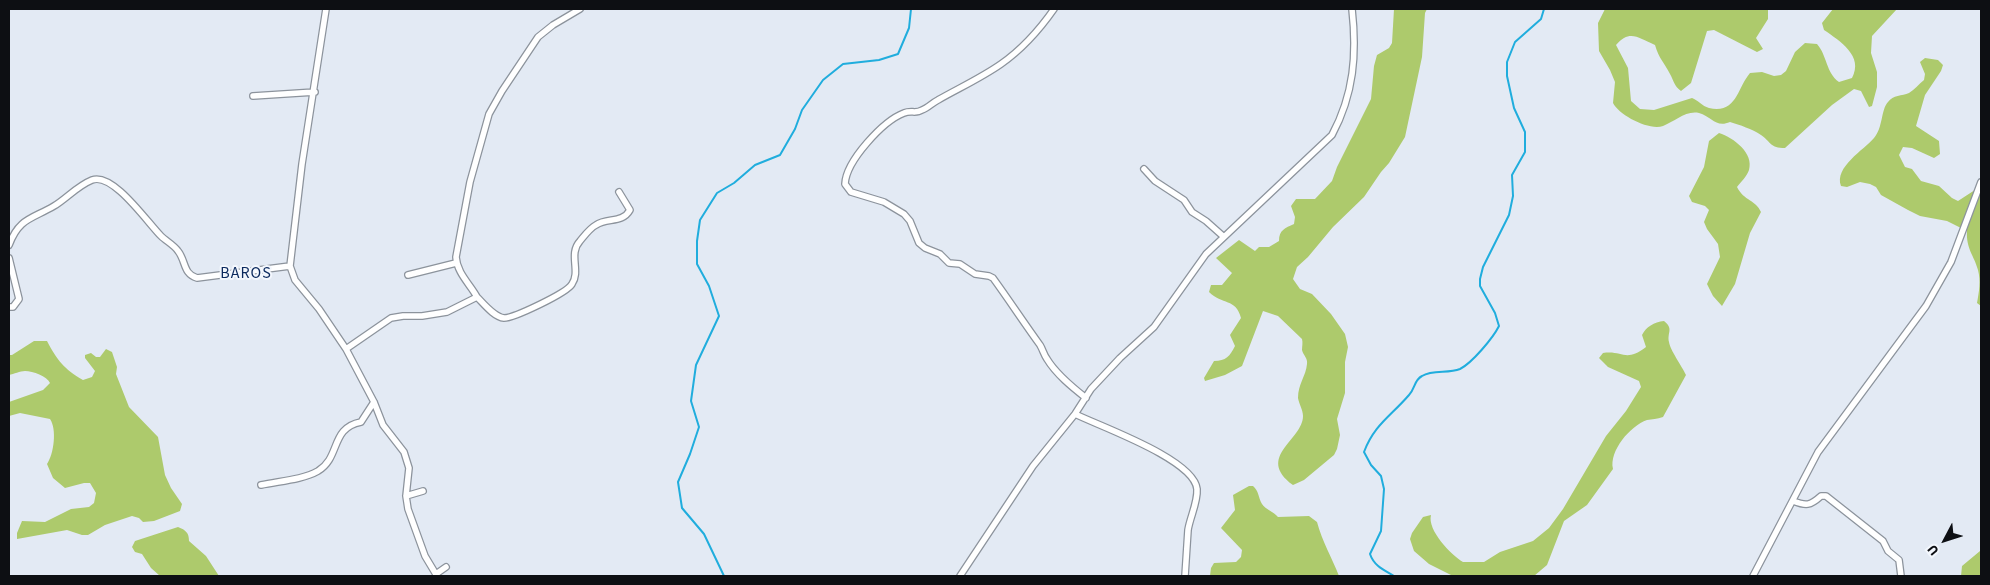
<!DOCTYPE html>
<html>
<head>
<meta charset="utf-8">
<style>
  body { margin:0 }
  #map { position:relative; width:1990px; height:585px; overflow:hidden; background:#e3eaf4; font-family:"Source Sans 3",sans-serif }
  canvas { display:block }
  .frame { position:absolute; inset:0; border:10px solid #0d0f13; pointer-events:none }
  .north { position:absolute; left:1920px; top:515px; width:50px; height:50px; -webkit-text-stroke:4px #f3f7fd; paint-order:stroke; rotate:230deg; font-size:14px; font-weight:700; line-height:20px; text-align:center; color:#0d0f13 }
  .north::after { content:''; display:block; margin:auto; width:18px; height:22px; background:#0d0f13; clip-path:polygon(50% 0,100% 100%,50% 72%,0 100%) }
</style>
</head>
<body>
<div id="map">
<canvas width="1990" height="585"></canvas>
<div class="frame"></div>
<div class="north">U</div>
</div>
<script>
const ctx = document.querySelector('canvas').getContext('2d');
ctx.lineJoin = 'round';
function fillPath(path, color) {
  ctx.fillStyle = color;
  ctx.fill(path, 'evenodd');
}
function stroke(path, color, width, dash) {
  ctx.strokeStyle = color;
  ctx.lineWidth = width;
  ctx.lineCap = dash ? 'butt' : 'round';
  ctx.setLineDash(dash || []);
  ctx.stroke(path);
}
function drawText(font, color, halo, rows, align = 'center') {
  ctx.font = font + ' "Source Sans 3",sans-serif';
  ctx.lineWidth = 4;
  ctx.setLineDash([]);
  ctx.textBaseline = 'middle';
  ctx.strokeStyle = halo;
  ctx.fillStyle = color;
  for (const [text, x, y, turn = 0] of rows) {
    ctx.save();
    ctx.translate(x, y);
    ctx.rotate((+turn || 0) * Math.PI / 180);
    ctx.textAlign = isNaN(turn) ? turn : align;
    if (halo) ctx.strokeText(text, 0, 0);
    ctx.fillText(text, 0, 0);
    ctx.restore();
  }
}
const green = new Path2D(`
  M1394,9h33l-2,4 -3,44 -17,80 -16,26 -8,9 -17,25 -31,30 -25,30 -11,10 -4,12 7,10 12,5 19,20 14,20 3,13 -3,15v31l-8,26 3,16 -3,14 -3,6 -30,25 -11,5c-38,-28 10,-45 10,-69 0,-6 -4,-12 -5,-18 0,-14 8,-22 9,-34 1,-6 -4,-9 -5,-14 0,-4 1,-7 0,-11l-24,-23 -15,-5 -21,55 -17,9 -20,6 -1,-3 10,-17c12,0 16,-5 21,-15l-5,-11 11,-17c-5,-20 -19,-13 -32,-26l2,-7h11l10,-12 -16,-15 23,-18 16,11 4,-4h10l10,-6c0,-11 6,-13 15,-17l1,-7 -4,-11 5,-7h19l17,-18 5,-14 34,-68 3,-33 3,-11 12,-7 3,-5z
  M1605,9h163v10l-12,19 7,11 -6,3 -43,-22 -7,1 -16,52 -10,8c-7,-5 -7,-10 -11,-17 -6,-12 -11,-15 -15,-29 -17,-7 -25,-16 -39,0l12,23 3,33 9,8 14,1 38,-12c6,2 10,8 17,10 28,6 28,-20 41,-35l12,-1 12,4 7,-1 5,-4 9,-19 10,-9 12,1c10,11 9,29 22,38l13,-4c12,-22 -12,-37 -28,-48l-2,-7 11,-14h64l-25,27 -1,17 6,19v15l-5,19 -3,1 -8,-16 -7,-2 -22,16 -47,43c-15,0 -14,-6 -24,-13 -9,-6 -21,-10 -31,-13 -14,6 -18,-5 -31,-9 -13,-3 -25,9 -36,13 -14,5 -44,-11 -50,-23l2,-21 -5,-12 -11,-19 -1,-28z
  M1925,58l13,2 5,5 -2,6 -16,24 -9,31 23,15 1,13 -6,4 -22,-10 -9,-1 -4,8 6,12 7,2 9,12 18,5 13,12 6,3 23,-15v120l-4,-3c2,-11 4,-22 1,-33 -4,-15 -12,-21 -11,-39l-20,-10 -27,-5 -12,-6 -27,-15 -5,-8 -6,-3 -10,-2 -13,5 -6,-1c-7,-19 23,-36 33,-48 9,-10 7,-29 14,-36 5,-7 14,-6 21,-9 5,-3 10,-9 15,-13l1,-6 -5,-12z
  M1719,133c15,5 35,20 30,37 -2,6 -8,12 -12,17 7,14 19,13 24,25l-11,21 -15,51 -13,22 -9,-10 -6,-12 13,-27 -2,-13 -11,-15 -3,-7 5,-12 -4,-4 -13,-4 -3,-6 15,-29 5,-26z
  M1664,321c10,8 3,11 5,21 1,8 13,24 17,33l-23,42c-6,2 -11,2 -16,3 -17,6 -38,31 -34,49l-26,36 -23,16 -17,44 -13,11h-81l-24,-12 -15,-13 -4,-12 2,-6 11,-16 8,-2c-4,15 20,40 32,47h21l16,-10 33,-11 16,-13 14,-19 43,-73 20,-25 15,-24 -2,-6 -31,-14 -9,-9 4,-5c20,-3 22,10 43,-6l-4,-12c4,-8 12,-13 22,-14z
  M34,341h13c10,19 17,28 36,39l9,-3 3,-6 -10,-13v-3l6,-2 5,4h4l6,-8 6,3 5,15 -1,7 13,33 29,30 7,38 6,13 11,16 -2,7 -26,10 -11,1 -4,-4 -7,-2 -27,9 -17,10h-6l-15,-5 -50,9v-6l5,-12 23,1 26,-13 18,-2 5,-4 2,-10 -6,-10h-6l-19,5 -12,-10 -6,-14c7,-10 10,-35 3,-45l-30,-6 -11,3v-14l34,-12 7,-7c-3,-7 -17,-12 -25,-12 -5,0 -11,3 -16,4v-20h3z
  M1249,486h4c6,5 5,11 9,18 3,5 12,8 16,13l31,-1 8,6c5,19 15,36 22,54h-129l1,-8 3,-5 22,-1 5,-5 1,-7 -21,-22 14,-18 -2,-15z
  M1981,512v64h-20l1,-10 18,-15z
  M178,527c8,3 11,6 11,14l17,15 13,20h-59l-9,-8 -9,-14 -7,-2 -3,-5 3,-6z`);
const stream = new Path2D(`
  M724,576l-20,-42 -22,-26 -4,-26 12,-28 9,-27 -8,-26 5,-36 23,-49 -10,-30 -12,-22v-23l3,-21 17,-27 17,-10 21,-18 25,-10 15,-26 7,-19 21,-30 20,-16 36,-4 19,-6 11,-26 2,-19
  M1394,576c-10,-6 -20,-10 -24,-22l11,-23 3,-42 -3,-13 -10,-11 -7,-13c10,-27 27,-36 45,-57 6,-6 5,-15 13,-19 11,-7 26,-2 38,-7 12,-6 33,-31 39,-43l-4,-13 -15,-27v-7l3,-12 26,-52 4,-19 -1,-21 13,-23v-20l-11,-24 -7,-32v-14l8,-20 26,-23 3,-10`);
const street = new Path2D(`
  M326,9l-24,155 -12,102 5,14 24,29 27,40 28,53 9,23 21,27 5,16 -3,28 2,13 17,47 12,20
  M1054,9c-14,20 -33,41 -53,55 -20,14 -42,24 -63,36 -6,3 -10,8 -16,10 -6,4 -11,0 -18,3 -21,8 -58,48 -59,71l6,8 33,10 20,12 6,7 9,22 6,5 15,6 9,9 11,1 15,10 14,2 4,2c16,22 31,45 47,67 3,5 4,10 7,14 9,15 25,28 39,39
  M253,96l62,-4
  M1144,169l11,12 29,19 8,12 14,9 18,16
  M9,245c10,-27 23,-26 45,-39 12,-7 23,-20 38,-26 21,-8 55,42 69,56 5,5 13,9 17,15 8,10 5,23 19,27l93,-12
  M9,258l10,41 -6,8h-4
  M408,275l48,-12
  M477,297c-7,-13 -20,-24 -21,-40l14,-75 19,-68 13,-23 36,-54 15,-12 27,-16
  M346,349l45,-31 12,-2h19l25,-4 30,-15c7,7 17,20 27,21 10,0 63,-25 68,-34 9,-13 -4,-30 8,-43 5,-6 10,-13 16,-16 11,-8 26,-1 34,-15l-11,-18
  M1075,414c24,12 119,45 122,75 1,13 -7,28 -9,41 -1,15 -2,31 -3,46
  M261,485c18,-4 41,-5 57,-14 23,-14 12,-43 43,-49l13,-20
  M406,496l17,-5
  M1793,501c13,5 17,5 28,-5h5l57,45 5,10 11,9 2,16
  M436,574l10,-7
  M960,576l73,-110 42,-52 16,-25 29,-31 34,-31 52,-73 126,-119c22,-41 25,-81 20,-126
  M1753,576l65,-124 108,-146 25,-44 30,-80`);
const quarterNames = [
  ["BAROS",246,274]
];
fillPath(green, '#adca6c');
stroke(stream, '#20addd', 2);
stroke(street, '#8c939c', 8);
stroke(street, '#fff', 5.5);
ctx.letterSpacing = '1px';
drawText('16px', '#0b295d', '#f3f7fd', quarterNames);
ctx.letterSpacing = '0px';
</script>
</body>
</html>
